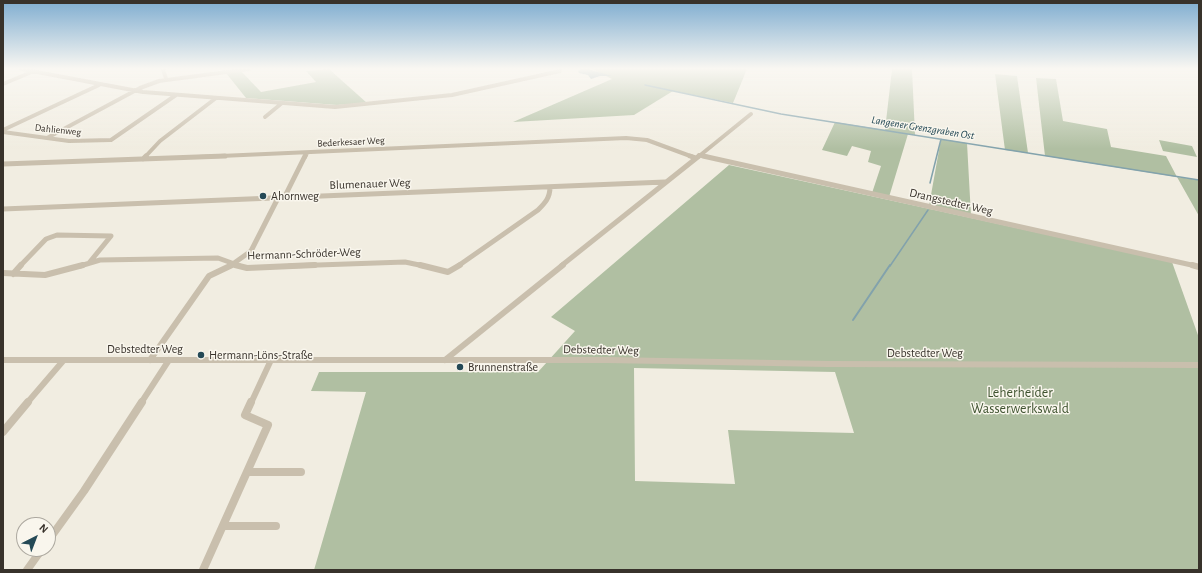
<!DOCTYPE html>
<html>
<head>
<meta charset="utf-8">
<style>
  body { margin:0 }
  #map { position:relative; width:1202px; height:573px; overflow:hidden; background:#f1ede1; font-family:"Alegreya Sans",sans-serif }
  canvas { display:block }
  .frame { position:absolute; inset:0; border:4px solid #38322b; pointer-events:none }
  .north { position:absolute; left:16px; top:517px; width:40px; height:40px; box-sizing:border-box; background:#f9f6ed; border:1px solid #aca89f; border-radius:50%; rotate:42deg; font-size:11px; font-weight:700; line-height:16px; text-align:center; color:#38322b }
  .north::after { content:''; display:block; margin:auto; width:14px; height:18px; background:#244956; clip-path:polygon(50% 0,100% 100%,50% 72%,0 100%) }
</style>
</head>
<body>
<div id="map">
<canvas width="1202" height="573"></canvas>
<div class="frame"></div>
<div class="north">N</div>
</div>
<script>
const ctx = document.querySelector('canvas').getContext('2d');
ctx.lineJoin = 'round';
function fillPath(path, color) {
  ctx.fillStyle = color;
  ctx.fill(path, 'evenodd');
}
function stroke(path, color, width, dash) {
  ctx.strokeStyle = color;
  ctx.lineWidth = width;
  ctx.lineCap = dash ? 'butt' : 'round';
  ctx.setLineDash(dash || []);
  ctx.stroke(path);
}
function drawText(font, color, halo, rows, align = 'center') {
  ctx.font = font + ' "Alegreya Sans",sans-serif';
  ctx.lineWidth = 3;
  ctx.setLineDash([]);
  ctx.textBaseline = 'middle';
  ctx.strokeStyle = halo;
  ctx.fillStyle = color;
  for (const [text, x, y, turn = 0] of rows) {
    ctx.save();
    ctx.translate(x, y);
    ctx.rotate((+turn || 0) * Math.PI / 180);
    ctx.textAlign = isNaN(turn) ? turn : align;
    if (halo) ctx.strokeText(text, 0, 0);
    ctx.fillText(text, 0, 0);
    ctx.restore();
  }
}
const green = new Path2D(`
  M329,69l38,34 -30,2 -91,-7 -20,-25 15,-2 20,21 55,-10 -10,-11z
  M592,69h155l-14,34 -60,-12 -39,24 -121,7 99,-43z
  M892,69h20l3,66 -7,-1 -19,63 -17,-4 9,-27 -13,-4 3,-11 -19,-5 -5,10 -25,-6 13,-28 50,8z
  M995,74l22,2 11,77 -23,-3z
  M1036,78l20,1 7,42 44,8 4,18 55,9 11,21 22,3v36l-22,-39 -132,-21z
  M941,139l26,4 4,73 -42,-10z
  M1159,140l33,6 5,11 -34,-6z
  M729,165l443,97 27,76v232h-885l52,-178 -55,-1 8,-19h219l37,-41 -24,-14zM634,368l201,4 19,61 -126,-3 7,54 -100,-3z`);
const water = new Path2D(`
  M581,69h7l24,7h-12l-9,3 -3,-4 -9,-2 -1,-2z`);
const streamFar1 = new Path2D(`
  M645,85l136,29 418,66
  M930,183l11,-44
  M890,266l38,-56`);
const stream = new Path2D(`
  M853,320l37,-55`);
const streetFar3 = new Path2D(`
  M21,69l122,23 192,15 117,-12 108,-24
  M163,69l3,10
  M3,84l31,-13
  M265,117l17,-14
  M3,130l96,-45
  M3,132l66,9 42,-1 65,-45
  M47,138l93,-50 19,-7 90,-12
  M699,155l9,2
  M145,157l15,-16 56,-43
  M198,157l428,-19 21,2 46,17
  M305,157l2,-4
  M698,157l53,-43`);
const streetFar2 = new Path2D(`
  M690,156l6,2
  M703,156l493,110
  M143,159l3,-3
  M3,164l222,-8
  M284,198l21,-42
  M3,209l662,-27
  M20,266l26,-27 11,-4 54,1 -22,27
  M80,266l20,-6 118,-2 22,8
  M230,266l21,-15 27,-53
  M289,266l116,-4 19,4
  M458,266l80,-56c7,-7 12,-12 12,-23
  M561,266l138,-110`);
const streetFar1 = new Path2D(`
  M235,265l12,3 68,-3
  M420,265l28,7 12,-7
  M1192,265l7,2
  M3,273l42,2 38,-10
  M13,274l8,-9
  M3,360h605l220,4 371,1
  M150,360l59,-84 23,-11
  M445,360l118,-95
  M27,403l36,-42
  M141,403l28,-43
  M251,403l20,-43`);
const street = new Path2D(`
  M3,432l25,-30
  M247,472h54
  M223,526h53
  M48,541l36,-50 58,-89
  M27,570l15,-21
  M203,570l65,-145 -23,-10 6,-13`);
const markers = [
  [263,196,4,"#244956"],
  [201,355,4,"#244956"],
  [460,367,4,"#244956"]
];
const farStreetnames = [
  ["Dahlienweg",58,130,6],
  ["Bederkesaer Weg",351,142,-3]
];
const farWaternames = [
  ["Langener Grenzgraben Ost",923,128,9]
];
const streetNames = [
  ["Blumenauer Weg",370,184,-2],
  ["Drangstedter Weg",951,202,13],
  ["Hermann-Schröder-Weg",304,254,-2],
  ["Debstedter Weg",145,349],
  ["Debstedter Weg",601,350,1],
  ["Debstedter Weg",925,353]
];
const poiNames = [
  ["Ahornweg",271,196],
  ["Hermann-Löns-Straße",209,355],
  ["Brunnenstraße",468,367]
];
const nearParknames = [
  ["Leherheider",1020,393],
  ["Wasserwerkswald",1020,409]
];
fillPath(green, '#b0bfa2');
fillPath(water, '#82a2ac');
stroke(streamFar1, '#82a2ac', 1.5);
stroke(stream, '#82a2ac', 2);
stroke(streetFar3, '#c9bfad', 4);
stroke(streetFar2, '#c9bfad', 5);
stroke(streetFar1, '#c9bfad', 6);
stroke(street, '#c9bfad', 8);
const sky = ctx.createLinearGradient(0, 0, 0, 149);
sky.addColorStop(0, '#7fadd0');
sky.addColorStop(0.46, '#f9f7f2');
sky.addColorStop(1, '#f9f7f200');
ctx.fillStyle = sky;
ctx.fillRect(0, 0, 1202, 149);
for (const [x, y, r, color] of markers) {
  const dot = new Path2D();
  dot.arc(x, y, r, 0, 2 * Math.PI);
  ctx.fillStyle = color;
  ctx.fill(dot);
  stroke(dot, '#f9f6ed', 1.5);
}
drawText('10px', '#38322b', '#f9f6ed', farStreetnames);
drawText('italic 11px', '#244956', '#f9f6ed', farWaternames);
drawText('12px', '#38322b', '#f9f6ed', streetNames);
drawText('12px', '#38322b', '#f9f6ed', poiNames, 'left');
drawText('14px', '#405431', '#f9f6ed', nearParknames);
</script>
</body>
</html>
